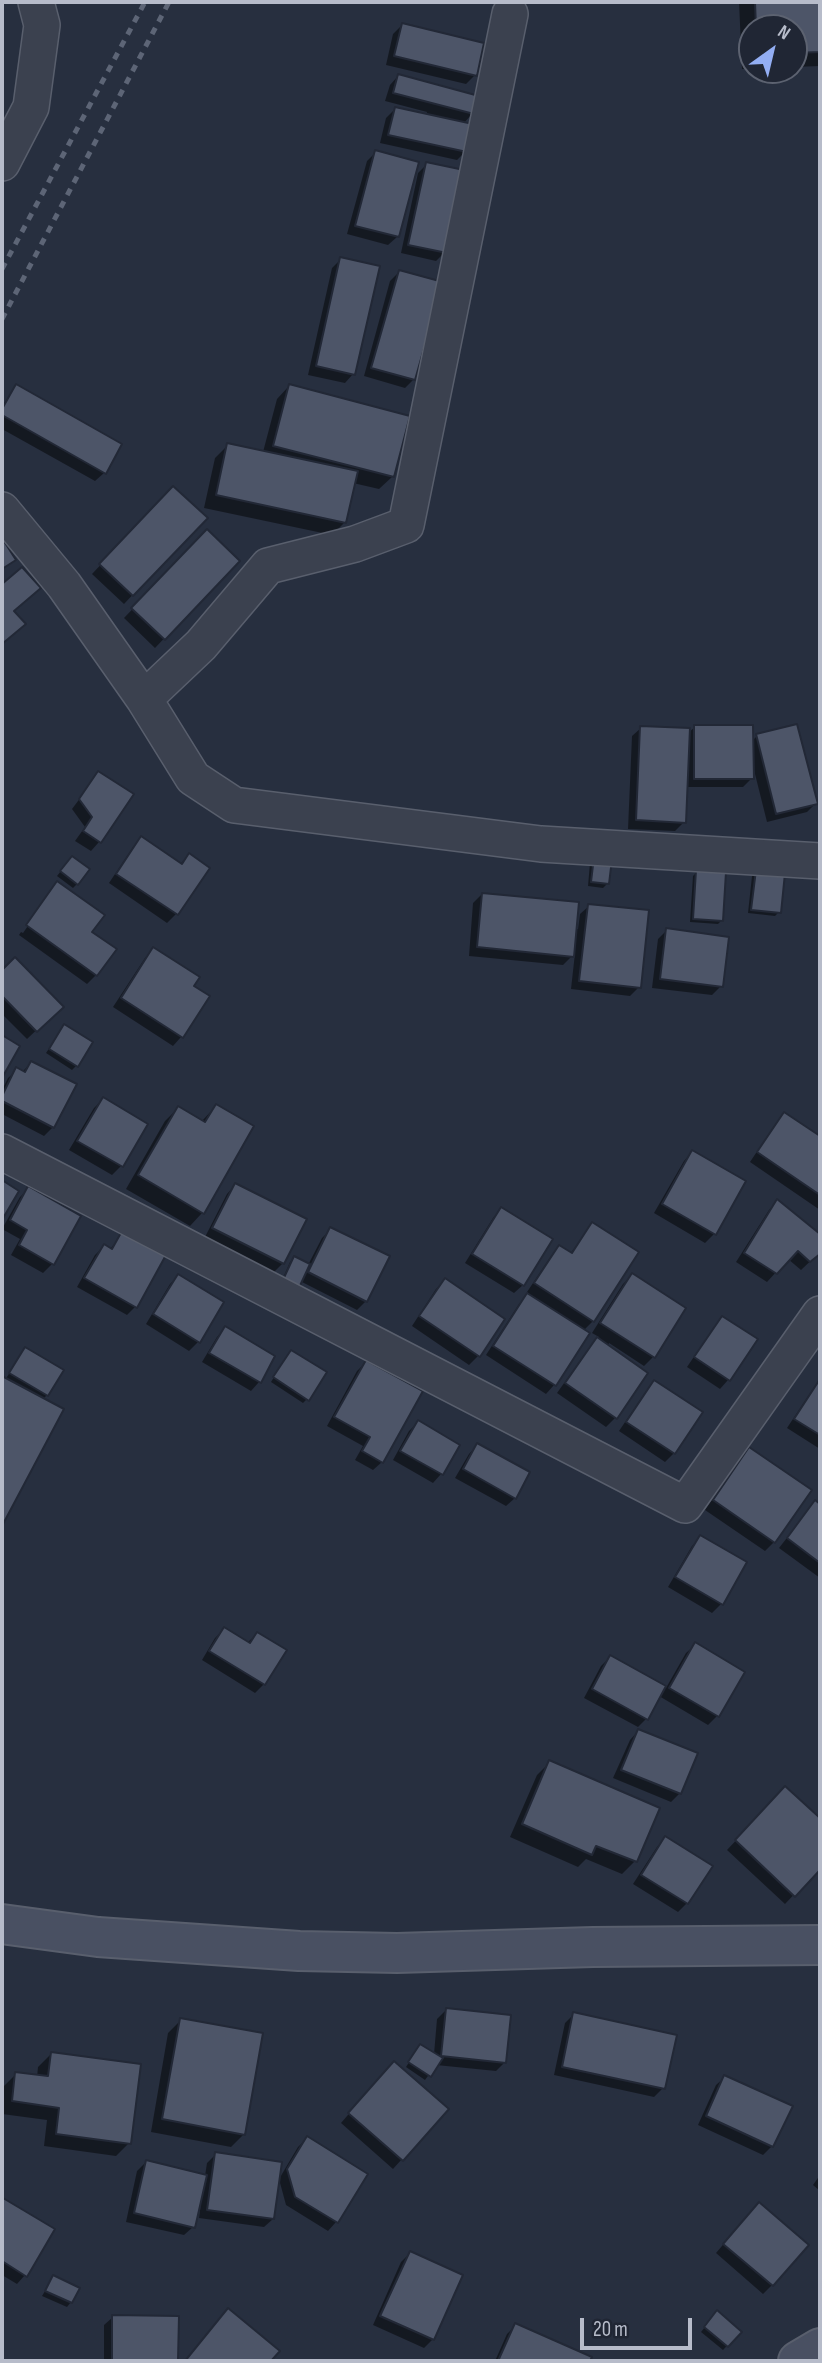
<!DOCTYPE html>
<html>
<head>
<meta charset="utf-8">
<style>
  body { margin:0 }
  #map { position:relative; width:822px; height:2363px; overflow:hidden; background:#272f3f; font-family:"Sofia Sans Condensed",sans-serif }
  canvas { display:block }
  .frame { position:absolute; inset:0; border:4px solid #b7bcca; pointer-events:none }
  .north { position:absolute; left:738px; top:14px; width:70px; height:70px; box-sizing:border-box; background:#202634; border:2px solid #5c6270; border-radius:50%; rotate:34deg; font-size:19px; font-weight:700; line-height:28px; text-align:center; color:#b7bcca }
  .north::after { content:''; display:block; margin:auto; width:24px; height:32px; background:#93aef3; clip-path:polygon(50% 0,100% 100%,50% 72%,0 100%) }
  .scale { position:absolute; left:580px; top:2318px; width:112px; height:32px; box-sizing:border-box; border:4px solid #b7bcca; border-top:0; padding-left:9px; font-size:21px; line-height:24px; white-space:nowrap; color:#b7bcca; -webkit-text-stroke:5px #202634; paint-order:stroke }
</style>
</head>
<body>
<div id="map">
<canvas width="822" height="2363"></canvas>
<div class="frame"></div>
<div class="north">N</div>
<div class="scale">20 m</div>
</div>
<script>
const ctx = document.querySelector('canvas').getContext('2d');
ctx.lineJoin = 'round';
function fillPath(path, color) {
  ctx.fillStyle = color;
  ctx.fill(path, 'evenodd');
}
function stroke(path, color, width, dash) {
  ctx.strokeStyle = color;
  ctx.lineWidth = width;
  ctx.lineCap = dash ? 'butt' : 'round';
  ctx.setLineDash(dash || []);
  ctx.stroke(path);
}
const shadow = new Path2D(`
  M739,2h81v64l-26,1v-39h-42v41h-10z
  M402,25l73,50 -9,9 -80,-19 7,-31z
  M398,76l75,37 -10,11 3,27 -9,9 -77,-17 6,-25 9,-9 31,6 1,-3 -42,-11 5,-16z
  M376,152l21,85 -9,8 -41,-11 20,-73z
  M427,164l18,88 -9,9 -35,-8 17,-80z
  M341,259l12,115 -8,9 -37,-8 24,-107z
  M399,272l15,107 -9,9 -41,-12 26,-95z
  M16,386l88,87 -9,8 -93,-52v-23z
  M289,386l119,31 -16,60 -13,12 -26,-6 -8,39 -13,13 -128,-27 11,-50 13,-13 35,7 14,-53z
  M173,488l32,30 -81,86 -32,-30z
  M207,531l31,30 -83,87 -31,-30z
  M695,727l57,14 5,-5 59,67 -9,9 -40,10 -14,-56 -1,12 -9,9h-57l-2,35 -9,9 -47,-2 4,-93 9,-8 47,5z
  M99,773l32,21 -32,48 -8,9 -16,-10 10,-14 -13,-18z
  M142,839l38,25 9,-8 18,12 -31,46 -9,9 -58,-40 24,-36z
  M594,859l13,25 -4,4 -15,-2 2,-23z
  M68,862l9,22 -4,4 -16,-12z
  M756,871l23,41 -4,4 -27,-3 4,-37z
  M697,872l25,48 -4,4 -28,-2 3,-46z
  M58,883l32,49 6,43 -9,9 -68,-49 2,-3 2,1 30,-43h-3z
  M482,894l93,35h3l2,-15 9,-8 50,81 -9,9 -59,-7 4,-36 -12,12 -94,-9 4,-53z
  M667,930l54,56 -9,9 -60,-7 6,-49z
  M154,950l37,37 17,10 -27,40 -8,9 -60,-39 32,-49z
  M15,959l46,48 -34,32 -25,-25v-41z
  M64,1026l12,40 -4,4 -26,-17z
  M31,1063l22,64 -9,9 -42,-22v-24l6,-12 9,-8 5,2z
  M103,1099l43,26 -25,41 -9,9 -43,-25 25,-42z
  M216,1106l-14,107 -12,13 -64,-37 39,-68 13,-13 23,14z
  M785,1115l35,23v72l-70,-48 26,-39z
  M692,1152l22,82 -9,9 -51,-30 30,-52z
  M235,1185l70,35 -22,43 -9,9 -69,-35 22,-43z
  M29,1188l23,76 -9,9 -32,-18 9,-16 -18,-10 18,-32z
  M777,1201l43,35v16l-19,18 -13,-11 -21,23 -31,-20 33,-52z
  M501,1209l22,76 -9,8 -49,-30 28,-45z
  M592,1224l1,97 -10,10 4,3 -33,51 -8,9 -60,-39 33,-51 10,-10 -2,-2 24,-36 8,-9 11,7z
  M331,1229l35,72 -9,9 -57,-29 -21,6 11,-25 5,-4 13,7 14,-27z
  M123,1234l12,73 -8,8 -50,-28 18,-32 9,-9 6,3z
  M632,1275l52,33 -31,49 -9,9 -35,-23 -1,3 38,27 -31,45 -9,9 -49,-34 32,-45 10,-11 -7,-4 31,-49z
  M178,1276l44,27 -24,39 -9,9 -43,-27 24,-40z
  M445,1281l58,39 -25,36 -9,9 -57,-39 24,-37z
  M722,1318l33,22 -27,40 -8,9 -33,-22 27,-40z
  M225,1328l47,29 -13,25 -8,9 -49,-29 15,-25z
  M25,1349l22,46 -5,5 19,10 -59,112v-144l3,2z
  M287,1356l20,43 -4,4 -32,-21z
  M366,1362l16,100 -9,8 -18,-10 8,-14 -36,-20 30,-55z
  M820,1378v71l-33,-21z
  M655,1382l19,71 -9,9 -46,-31 27,-40z
  M418,1422l40,23 -17,29 -8,9 -40,-23 16,-29z
  M477,1445l38,53 -9,8 -51,-28 14,-24z
  M749,1449l25,93 -9,9 -60,-41 35,-52z
  M815,1502l5,4v72l-41,-30z
  M701,1537l20,67 -9,9 -44,-26 24,-41z
  M224,1629l24,13 9,-8 7,50 -9,9 -53,-33 13,-22z
  M695,1645l48,27 -26,44 -9,9 -49,-29 -13,23 -8,8 -54,-29 17,-32 9,-9 56,31 20,-35z
  M638,1731l42,62 -9,9 -58,-24 17,-38z
  M550,1762l85,99 -13,13 -36,-15 -8,8 -68,-30 27,-62z
  M785,1788l35,33v46l-35,37 -58,-54z
  M665,1838l45,28 -23,37 -9,9 -45,-28 24,-37z
  M446,2010l59,52 -9,9 -60,-6 -11,15 -19,-13 11,-17 17,4 3,-35z
  M574,2014l89,74 -9,9 -100,-22 11,-52z
  M181,2020l63,114 -13,13 -80,-15 17,-99z
  M51,2054l78,89 -13,13 -72,-10 3,-26 -45,-6 1,-27 13,-13 21,3 1,-10z
  M385,2072l62,37 -54,60 -52,-46z
  M725,2077l47,69 -9,9 -65,-30 18,-40z
  M307,2138l58,37 -29,47 -8,9 -42,-26 -7,-26 19,-32z
  M216,2154l57,65 -9,8 -65,-9 2,-15 -2,-1 -6,25 -9,8 -58,-13 11,-51 9,-9 59,14 2,-13z
  M820,2175v16l-7,-6z
  M3,2200l22,75 -8,9 -15,-9z
  M750,2213l22,72 -9,9 -47,-41z
  M410,2253l23,86 -9,9 -51,-23 28,-63z
  M53,2278l18,24 -4,5 -25,-11z
  M113,2317l64,44h-73v-36z
  M713,2317l27,15 -17,18 -22,-18z
  M516,2325l74,33 -2,3h-93l12,-27z`);
const building = new Path2D(`
  M755,2h65v50l-26,1v-25h-38z
  M402,23l82,20 -7,33 -83,-20z
  M398,74l81,22 -5,18 -81,-21z
  M395,107l78,17 -6,28 -79,-17z
  M375,150l44,12 -20,75 -44,-11z
  M426,162l38,8 -17,83 -39,-8z
  M340,257l40,9 -25,109 -39,-9z
  M399,270l44,12 -28,98 -44,-12z
  M16,384l106,60 -16,30 -104,-59v-6z
  M289,384l121,32 -16,61 -121,-31z
  M227,443l131,28 -12,52 -130,-28z
  M173,486l35,32 -75,78 -34,-32z
  M207,529l33,32 -75,79 -34,-32z
  M2,538l14,22 -14,9z
  M22,567l19,21 -27,23 12,13 -24,20v-60z
  M797,724l21,80 -42,10 -20,-80z
  M694,725h59l1,54h-60z
  M640,726l50,2 -4,95 -50,-3z
  M98,771l36,23 -33,49 -18,-12 9,-14 -13,-18z
  M141,836l41,28 7,-11 21,15 -32,47 -62,-41z
  M72,856l18,13 -12,16 -18,-14z
  M594,857l18,2 -3,25 -18,-2z
  M696,870l30,2 -3,49 -30,-2z
  M756,870l29,3 -4,40 -30,-3z
  M57,881l48,34 -13,17 25,17 -20,27 -71,-51z
  M482,893l97,9 -5,55 -97,-10z
  M588,904l61,6 -8,78 -62,-7z
  M666,928l63,9 -6,50 -63,-8z
  M153,947l47,30 -6,9 16,10 -27,42 -62,-40z
  M15,957l49,50 -27,25 -35,-36v-26z
  M64,1024l29,18 -15,25 -29,-18z
  M2,1035l18,11 -18,32z
  M31,1061l46,23 -23,44 -52,-27v-5l14,-29 9,5z
  M103,1097l45,27 -25,43 -46,-26z
  M216,1104l38,22 -50,88 -66,-39 40,-69 27,16z
  M784,1112l36,24v59l-63,-43z
  M692,1150l54,31 -30,54 -54,-31z
  M2,1180l17,11 -17,29z
  M235,1183l72,36 -23,45 -72,-36z
  M28,1186l53,30 -27,49 -35,-20 8,-15 -17,-10z
  M777,1199l43,35v20l-10,8 -12,-11 -21,23 -33,-21z
  M501,1207l52,32 -29,47 -52,-32z
  M592,1222l47,30 -45,70 -60,-39 25,-38 13,8z
  M330,1227l60,29 -23,46 -59,-30z
  M122,1231l44,24 -29,53 -53,-30 20,-34 8,5z
  M294,1256l16,8 -12,26 -16,-8z
  M632,1273l54,35 -31,50 -55,-35z
  M178,1274l46,28 -24,41 -47,-29z
  M445,1278l60,41 -25,38 -61,-41z
  M527,1293l63,40 -34,53 -63,-40z
  M722,1316l36,23 -28,42 -36,-24z
  M225,1326l50,30 -14,27 -52,-30z
  M597,1337l51,36 -31,46 -52,-36z
  M25,1347l39,23 -16,26 -39,-23z
  M291,1350l36,22 -18,29 -36,-24z
  M366,1360l57,31 -40,72 -21,-12 8,-14 -36,-20z
  M2,1376l62,33 -62,117z
  M820,1379v56l-26,-16z
  M654,1380l49,32 -28,42 -49,-32z
  M418,1420l42,25 -17,30 -43,-24z
  M477,1443l53,29 -14,27 -53,-30z
  M749,1447l63,43 -37,53 -62,-43z
  M815,1500l5,4v59l-33,-25z
  M700,1535l47,27 -24,43 -48,-28z
  M224,1627l26,16 7,-11 30,18 -22,35 -56,-34z
  M695,1642l50,30 -26,45 -50,-29z
  M610,1655l56,31 -18,34 -56,-31z
  M638,1729l60,24 -17,41 -60,-24z
  M549,1760l111,48 -23,54 -41,-16 -4,9 -70,-31z
  M785,1786l35,32v52l-25,27 -60,-57z
  M665,1836l48,30 -25,38 -47,-29z
  M446,2008l65,7 -5,48 -65,-7z
  M573,2012l104,23 -12,54 -103,-22z
  M180,2018l83,15 -18,102 -83,-16z
  M420,2044l23,14 -12,19 -23,-15z
  M51,2052l90,12 -10,80 -75,-10 3,-26 -47,-7 3,-29 33,4z
  M394,2061l55,48 -46,52 -55,-48z
  M724,2075l69,31 -20,41 -67,-31z
  M307,2136l61,38 -30,49 -43,-26 -8,-28z
  M215,2152l67,10 -8,57 -67,-9z
  M146,2160l61,15 -12,53 -61,-15z
  M3,2198l52,31 -28,48 -25,-16z
  M759,2202l50,43 -36,41 -50,-42z
  M410,2251l53,24 -29,65 -54,-24z
  M53,2275l27,13 -8,15 -27,-12z
  M228,2308l52,43 -9,10h-86z
  M717,2310l25,22 -14,15 -24,-20z
  M112,2315l67,1 -1,45 -66,-1z
  M515,2323l77,34 -2,4h-92z`);
const street = new Path2D(`
  M2,163l29,-56 11,-82 -6,-23
  M2,510l62,75 80,114 49,79 41,27 307,39 279,17
  M144,699l57,-54 67,-79 87,-22 51,-19 104,-511
  M2,1152l683,353 135,-191`);
const secondary = new Path2D(`
  M2,1924l96,13 201,14 98,2 196,-6 227,-2
  M798,2361l22,-13`);
const rail = new Path2D(`
  M2,269l143,-267
  M2,319l167,-317`);
fillPath(shadow, '#0007');
fillPath(building, '#4d5568');
stroke(building, '#222836', 2);
stroke(street, '#595f6d', 38);
stroke(secondary, '#595f6d', 42);
stroke(street, '#3b414f', 35);
stroke(secondary, '#495062', 38);
stroke(rail, '#5d6576', 5, [7, 7]);
</script>
</body>
</html>
